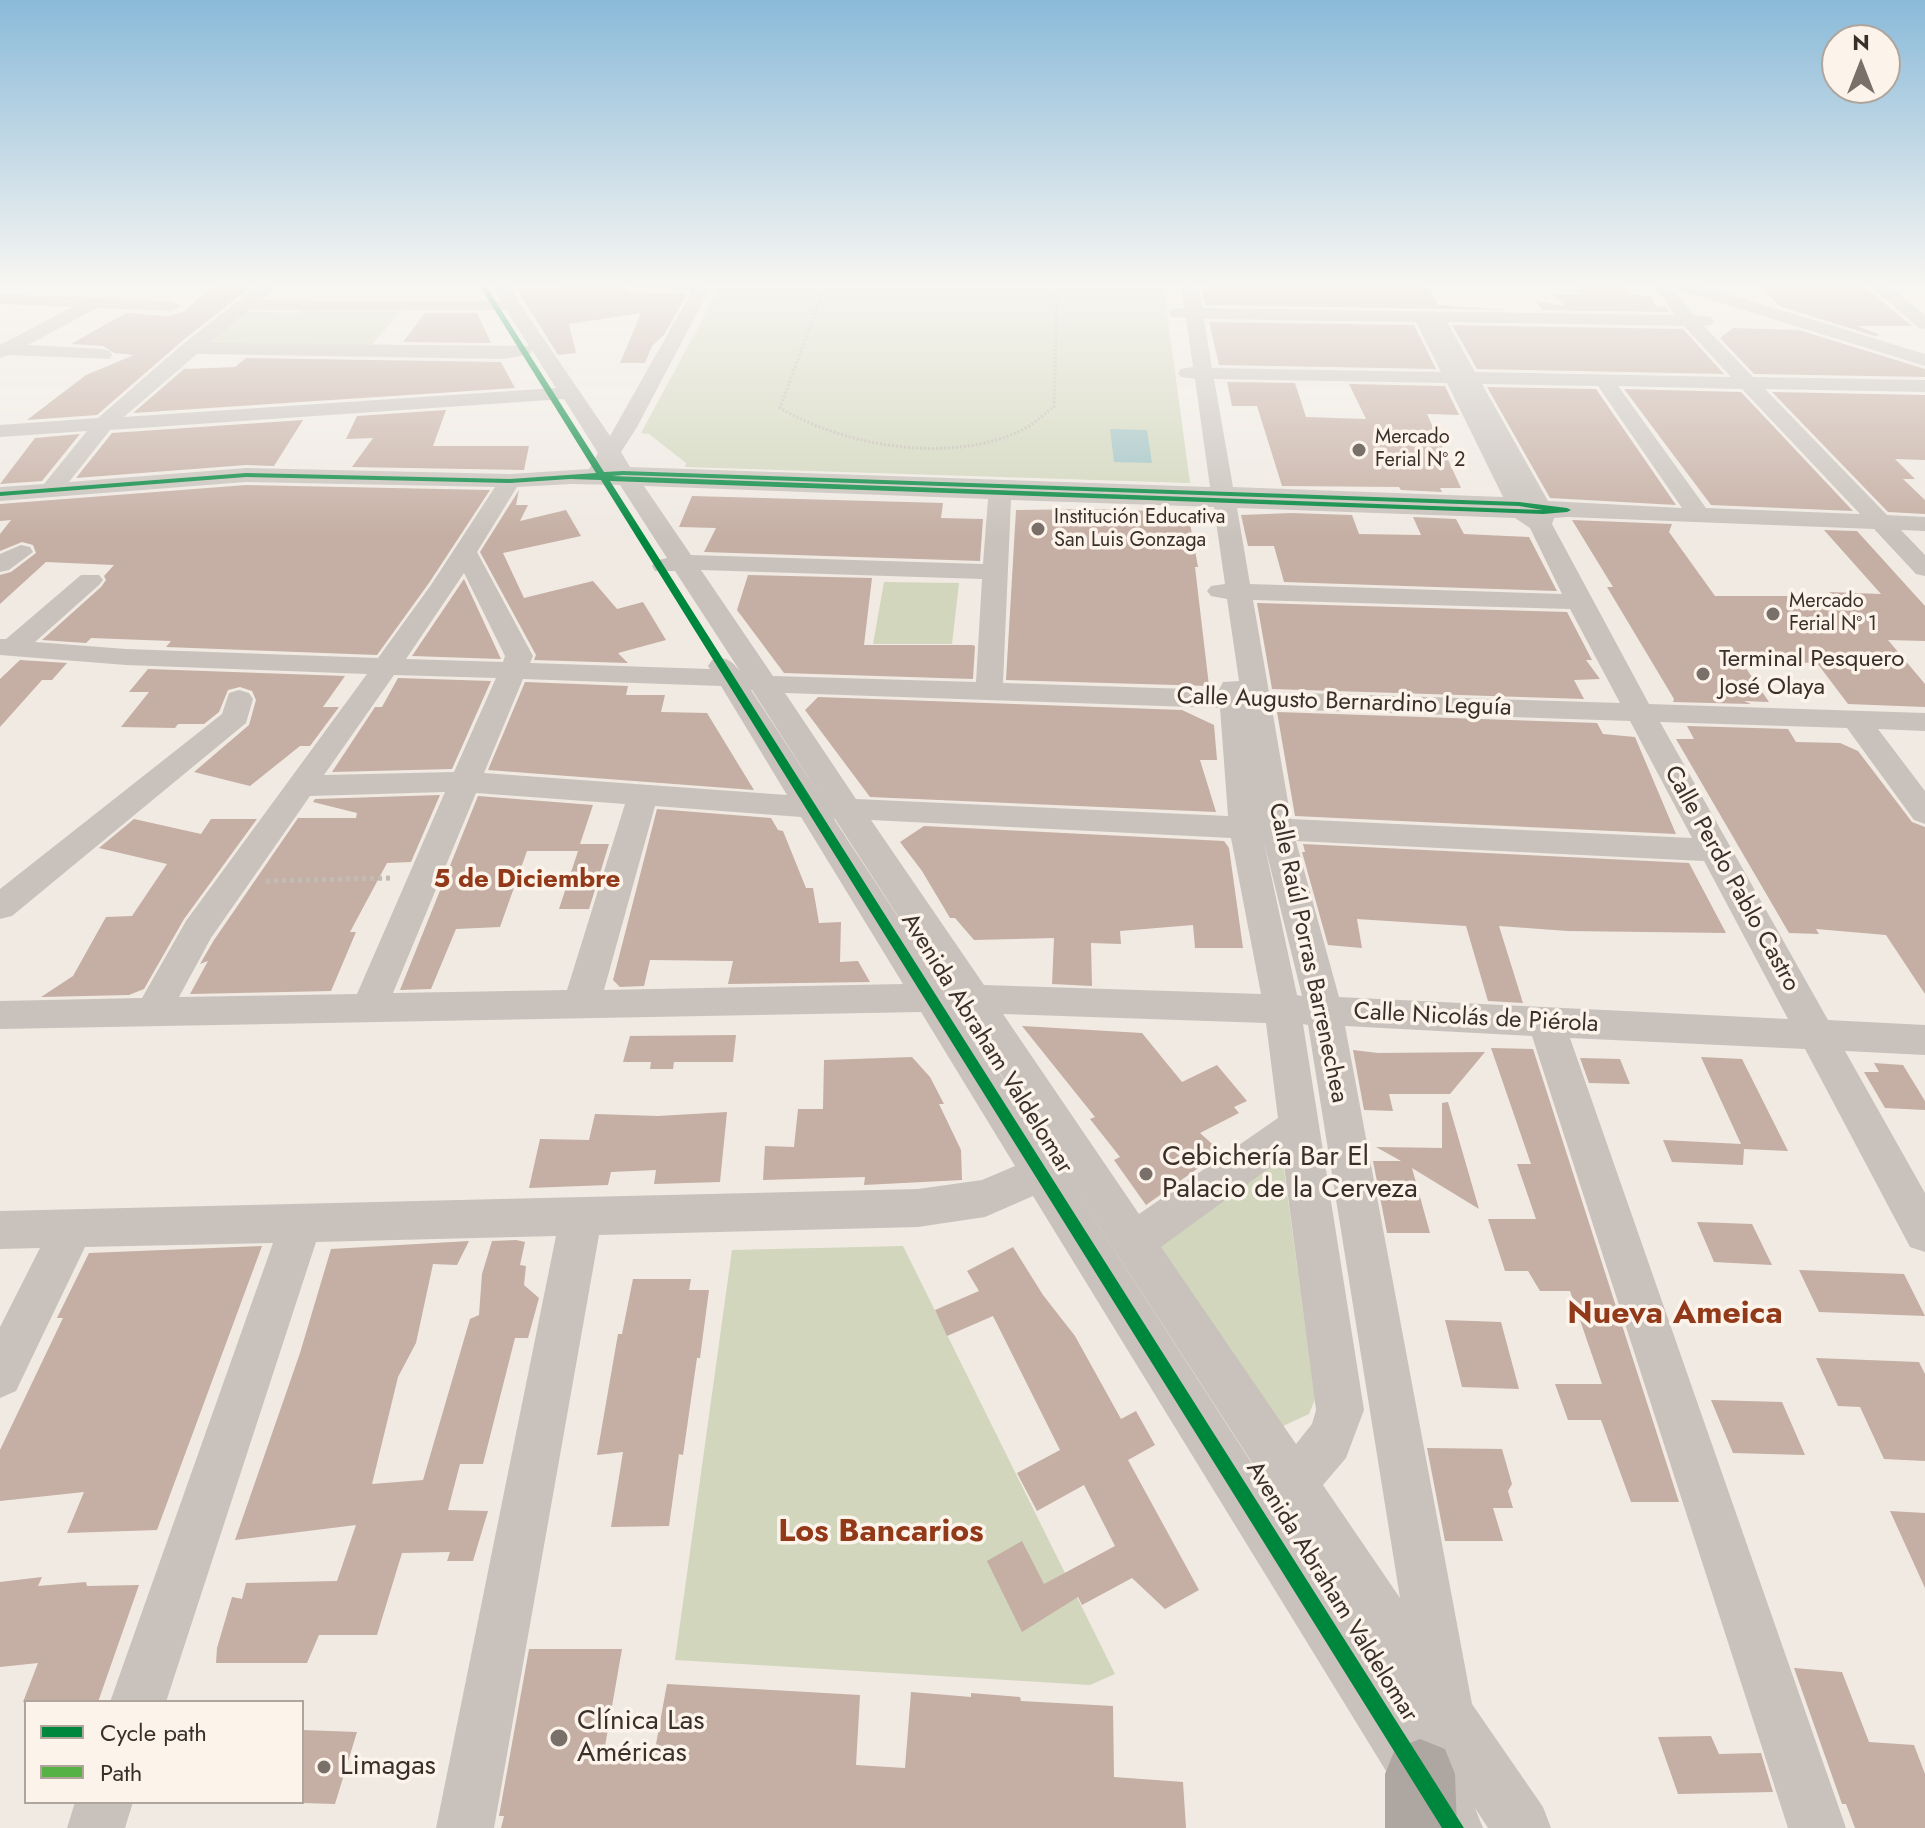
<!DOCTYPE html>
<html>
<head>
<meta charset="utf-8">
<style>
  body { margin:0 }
  #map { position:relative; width:1925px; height:1828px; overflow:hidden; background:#f0eae3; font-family:Jost,sans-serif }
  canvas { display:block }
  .legend { position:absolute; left:24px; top:1700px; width:280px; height:104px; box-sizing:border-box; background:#fcf4eb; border:2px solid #afa59d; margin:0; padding:10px 14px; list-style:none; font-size:24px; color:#3b2f29 }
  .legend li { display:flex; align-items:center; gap:16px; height:40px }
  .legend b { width:40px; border:2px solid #afa59d }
  .north { position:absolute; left:1821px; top:24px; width:80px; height:80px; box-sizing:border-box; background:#fcf4eb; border:2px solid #afa59d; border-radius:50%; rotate:0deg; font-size:22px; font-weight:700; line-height:32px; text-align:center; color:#3b2f29 }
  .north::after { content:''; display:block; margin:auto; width:28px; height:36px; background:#7a706a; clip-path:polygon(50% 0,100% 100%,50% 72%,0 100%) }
</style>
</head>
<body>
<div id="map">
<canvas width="1925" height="1828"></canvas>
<ul class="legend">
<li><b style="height:10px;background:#00873e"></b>Cycle path</li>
<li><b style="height:10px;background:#57b246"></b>Path</li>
</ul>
<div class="north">N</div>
</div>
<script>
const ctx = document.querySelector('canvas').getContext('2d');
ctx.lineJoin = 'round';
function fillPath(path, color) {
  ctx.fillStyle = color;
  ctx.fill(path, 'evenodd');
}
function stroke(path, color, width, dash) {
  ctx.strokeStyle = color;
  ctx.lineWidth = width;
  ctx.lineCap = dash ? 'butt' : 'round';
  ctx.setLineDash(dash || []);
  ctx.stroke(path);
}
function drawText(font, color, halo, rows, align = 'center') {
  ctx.font = font + ' Jost,sans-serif';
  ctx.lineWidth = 7;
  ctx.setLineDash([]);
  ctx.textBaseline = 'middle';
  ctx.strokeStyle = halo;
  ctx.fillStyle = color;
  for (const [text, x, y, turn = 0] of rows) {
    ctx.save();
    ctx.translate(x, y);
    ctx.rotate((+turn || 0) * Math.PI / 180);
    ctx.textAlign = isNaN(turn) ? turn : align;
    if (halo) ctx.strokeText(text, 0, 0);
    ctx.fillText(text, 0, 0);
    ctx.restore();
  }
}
const green = new Path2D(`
  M722,283h441l27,200 -505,-16 1,-4 -37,-29 -8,-1z
  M302,310l99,1 -31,36 -163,-3 40,-33 51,2z
  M884,582l75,1 -7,61h-79z
  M1282,1155l33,244 -6,15 -28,13 -118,-155 -4,-30z
  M903,1246l212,428 -25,11 -415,-25 57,-410z`);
const water = new Path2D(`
  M1110,429l37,1 5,33 -38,-1z`);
const building = new Path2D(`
  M215,283h41l-75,59 -84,73 -70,5 59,-45 48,-20 -20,-2 -11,-7 -32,-2 55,-31 41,3 18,-5z
  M558,283h61l11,8 57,3 -23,41 -12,11 -7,17h-25l21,-50 -72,11 7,29 -18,2 -42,-67 41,1z
  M1201,283h224l13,22 72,5 -305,-5z
  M1571,283h51l10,12 19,1 6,11 8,-1 4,6 -127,-2 -6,-9 29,5 -13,-12 28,1z
  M1757,283h103l52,43h-55l23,9 -5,1 -96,-30z
  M425,313h52l14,30 -88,-1z
  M1209,322l205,3 22,44 -217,-4z
  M1452,325l231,4 41,45 -247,-5z
  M1733,328l66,2 126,39v8l-171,-3 -34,-36z
  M246,358l255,4 14,26 -382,25 51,-44 51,-2z
  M1227,382l68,1 11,34 60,2 -17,-35 96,2 14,29 -32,-1 34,74h-21l2,4 -41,-2 -2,-3 -117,-1 -25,-80h-25z
  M1487,387l109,2 80,116 -126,-7z
  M1624,389l117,3 112,119 -142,-6z
  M1772,392l153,3v65l-30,-1 20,20h-12l22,21v14l-37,-2z
  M446,410l-13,36h96l-5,24 -172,-3 21,-29 -27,1 11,-23z
  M303,420l-29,46 -28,-1 -170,13 36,-45z
  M80,434l-38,47 -42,3 35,-46z
  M246,485l244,5 -61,93 -52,72 -211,-8 5,-6 -80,-3 -5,5 -44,-3 59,-53 5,-7 -2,-4 10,-11 -68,-3 -46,42v-29l11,-3 25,-19 -3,-8 -11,-3 -22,9v-17l11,-14 -11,1v-17z
  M519,490l-3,15h12l-8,16 46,-11 15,26 -78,17 21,45 69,-17 24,28 26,-7 23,38 -48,13 10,10 -94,-3 2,-5 -56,-103z
  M692,496l251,7 -2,15 42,1 -3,42 -276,-9 12,-24 -37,-1z
  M1092,509l96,3 10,55h-3l14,119 -203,-6 10,-170z
  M1291,513l61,2 7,19 62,1 -8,-18 43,2 8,15 65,3 28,54 -273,-9 -10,-36h-26l-7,-31z
  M1572,520l100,4 -3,8 46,64h122l-8,-4 52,2 -57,-64 33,1 68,75v35l-37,-1 37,44v23l-77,-3 -31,-41 -76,-2 28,41 -25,-1 7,3 -78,-2 1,-3 -67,-112h6z
  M748,575l124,3 -8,67h108l3,1 -2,33 -189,-6 -47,-63z
  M464,579l37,80 -89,-3z
  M1257,603l310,9 25,48h-6l14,19 -26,1 10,19 -312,-10z
  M20,660l47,3 -15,17h-10l-42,47v-48z
  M148,669l197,7 -22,31h16l-29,39h-10l-50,40 -56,-14 55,-47 7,-25 -4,-9 -12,-4 -12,3 -9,22 -15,12h-26l-3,4 -54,-1 28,-35h-20z
  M398,678l93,3 -39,88 -120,3 43,-65h7z
  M525,682l103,4 -2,9h39l-4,17 46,1 47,77 -266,-20z
  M818,697l364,13 32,15 3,35h-17l16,52 -346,-15 -65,-87z
  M1277,712l320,11 6,11 32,3 41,97 -381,-18z
  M1687,726l101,3 8,13 44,1 18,8 54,71 13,5v167l-39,-59 -70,-6 3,5 -30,-1 -113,-194h18z
  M440,795l-29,67 -24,1 -37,69h6l-25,59 -141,3 18,-33 -8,3 14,-24 84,-122h58l1,-5 -44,-11 2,-3z
  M478,796l115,9 -13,39h29l-20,65h-30l19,-58h-51l-27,76 -44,2 -25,60 -31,1z
  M657,809l114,9 7,12 5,1 23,57h7l6,35 22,-1 -1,40 18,-1 12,21 -142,2 5,-23 -83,-1 -6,26 -24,1 -7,-7z
  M134,819l67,15 10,-15h46l-73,100 -40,70 -15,6 -88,2 32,-21 33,-59 26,-1 35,-52 -68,-16z
  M924,826l300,15 5,7 14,100h-48l-2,-23 -73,6 1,13 -30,-1 1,43 -40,-2 2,-46 -80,2 -19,-22h-5l-28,-47 -22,-29z
  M1303,844l386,19 37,70 -158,-2 -69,-5 24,77 -35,-2 -22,-75 -109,-7 5,29 -34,-3 -26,-93h3z
  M1022,1026l120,7 40,49 35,-17 30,36 -13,6 5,6 -39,20 21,19 -75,53 -32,-45 6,-3 -30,-38 5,-2z
  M736,1035l-3,27h-59l-1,7h-23l1,-7h-28l7,-26z
  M1491,1048l42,1 146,453h-48l-30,-82h-33l-13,-36h47l-32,-93h-30l-12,-20h-23l-17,-52h48l-19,-55h14z
  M1353,1050l25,3 107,-1 -35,42h-61l4,17 -29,-1z
  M912,1057l18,20 14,27h-5l22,46 1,30 -98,5 1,-8 -102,3 2,-34 29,1 4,-38h25l1,-49z
  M1701,1057l41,2 46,92 -44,-2 -1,16 -71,-3 -9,-22 78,4z
  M1580,1058l40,1 10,25 -41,-1z
  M1874,1063l29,2 22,36v9l-40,-2 -21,-36h15z
  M1448,1102l31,107 -67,-41 18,65h-43l-14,-72h28l-25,-14 66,1v-45z
  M727,1112l-7,70 -66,2 2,-14 -45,2 -3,13 -79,3 11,-49 49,1 6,-26 63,2z
  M1697,1222l55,2 20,41 -58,-3z
  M516,1240l9,2 -5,23 6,1 -2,19 15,13 -11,40h-13l-32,126h-23l-12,46 40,1 -15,50h-26l3,-9 -48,1 -25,82h-58l-12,28h-91l1,-15 15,-51 10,2 4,-16 91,-2 19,-56 -121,15 65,-187 31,-104 138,-8 -12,24 -24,-1 -17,79 -18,34 -26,107 51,-4 47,-161 9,-4 3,-41 10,-33z
  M262,1246l-105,284 -90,3 17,-41 -84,9v-51l63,-132h-6l32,-65z
  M1013,1247l30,48 32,41 46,83 15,-8 19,34 -27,15 71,130 -34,19 -33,-31 -50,27 -4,-8 -56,35 -35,-71 35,-20 22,43 71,-38 -31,-61 -47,26 -20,-38 43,-23 -67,-134 -46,20 -12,-26 44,-19 -12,-20z
  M1799,1270l105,4 21,42 -106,-4z
  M633,1279h58l-2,11h20l-9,68h-3l-14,97 -4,-1 -10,72 -58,1 12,-75 -26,3 21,-121h4z
  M1445,1320l56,2 18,67 -57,-2z
  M1816,1358l103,4 6,12v87l-41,-2 -24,-52 -22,-1z
  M1711,1400l71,2 23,53 -72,-2z
  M1427,1448l75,1 10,35 -4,7 5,17h-20l10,33h-58z
  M1890,1511l35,2v75z
  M42,1577l-4,9 48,-4 1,4 52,-1 -41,117h-75l15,-39 -38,4v-85z
  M529,1649h93l-18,103 50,3 13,-71 193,11 -4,70 49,3 6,-76 60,5v-4l49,4 1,4 92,5 1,71 69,5 3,46h-685l3,-12h-5z
  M1794,1668l48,4 27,70 45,3 11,29v54h-70l-9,-24h-4z
  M302,1730l55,2 -22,72 -33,-1z
  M1711,1736l8,18 42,-1 12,39 -95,2 -20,-57z`);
const pathFar1 = new Path2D(`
  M826,283l-46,125c66,39 173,57 244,21 11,-6 20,-15 30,-22l3,-110 -23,-14`);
const path = new Path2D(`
  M266,881l126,-3`);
const minor = new Path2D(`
  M261,283h19l-18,17 234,1 4,-1 -7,-17h17l10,21 90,132 82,-145 -62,-3 -8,-5h91l-76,144 -16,25 9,15 580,20 -15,-108 -14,-2 -3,-4 3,-4 12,-2 -7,-49 -14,-1 -3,-4 3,-4 12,-1 -3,-25h17l4,25 473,7 -24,-32h41l233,71v12l-253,-78 22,27 17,2 3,4 -3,4 -7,1 49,51 172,3v12l-160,-3 122,126 38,2v14l-24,-1 24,25v21l-9,-2 -42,-45 -307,-12 -13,1 -2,6 97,180 276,9v18l-47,-2 47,62v33l-11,-4 -67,-92 -187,-6 168,298 97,5v30l-80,-4 80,142v59l-15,-5 -105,-198 -235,-11 276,790h-58l-256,-792 -187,-10 127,678 71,103 8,21h-63l-13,-20 8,20h-62l-388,-632 -48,21 -67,10 -319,8 -105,593h-58l120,-592 -240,6 -150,460h-56l163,-459 -188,4 -69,144 -16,7v-71l40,-79 -40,1v-38l918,-22 64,-9 33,-14 -94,-154 -921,17v-28l142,-3 44,-77 181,-247 -241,-9 -126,-10v-16h6l75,-64h18l4,5 -4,5 -64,57 91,7 252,9 53,-73 64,-98 -249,-5 -246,19v-14l44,-3 43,-53 -87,6v-12l98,-7 85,-74zM249,310h257l23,36 -319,-3zM1204,319l212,3 25,50 -229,-4zM1447,322l237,4 47,51 -256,-5zM532,350l24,38 -432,29 73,-63 307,5 26,-5zM1214,379l233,4 56,114 -270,-10zM1482,384l116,2 84,122 -134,-7zM1618,386l124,3 118,125 -154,-6zM564,399l34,54 -9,16 -79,5 -264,-6 -177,14 41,-52zM571,484l49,1 47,73 -12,3 -3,5 3,5h20l65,100c-9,-10 -13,-15 -28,-11l-4,6 2,3 -180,-6 3,-7 -56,-104 40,-65zM644,486l344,13 -5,65 -292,-9zM1011,500l203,7 11,77 -14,2 -4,5 4,5 16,3 12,82 -16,1 -4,8 -216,-7zM1237,508l278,10 15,10 32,66 -312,-10zM701,570l281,9 -6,103 -203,-6zM464,573l41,83 -2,6 -97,-3zM1253,600l317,9 50,94 -351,-11zM394,675l102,3 -42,94 -130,3zM523,679l198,7 66,109 -303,-22zM751,690h1l69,107zM785,693l435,15 8,108 -372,-17zM1272,709l358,12 62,117 -401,-19zM445,792l-88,202 -178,3 32,-59 99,-142zM476,793l149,11 -58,186 -174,3zM655,806l146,11 102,167 -299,6zM834,819h1l107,165zM871,820l360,18 30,156 -277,-9zM1296,841l408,20 84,158 -449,-22zM1264,842l38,154 -5,-1zM960,1013h1l89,138zM1003,1014l263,9 12,95 -139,96zM1303,1024l5,1 92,573 -77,-113 23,-27 18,-48zM1283,1158l33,252 -4,14 -16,20 -135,-197zM1069,1180l204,315v1z
  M1866,283h19l40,32v14l-6,-1z
  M0,294l172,7 9,5 -9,5 -75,-3 -69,37 75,4 7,2 2,4 -2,4 -101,-4 -9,3v-13l72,-38 -72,-3z
  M21,545l9,2 3,5 -24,18 -9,2v-18z
  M239,690l10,3 4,6 -7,24 -234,193 -12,3v-30l222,-175 7,-21z
  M75,1802h58l-8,26h-58z`);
const major = new Path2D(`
  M1420,1739l25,10 10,25 2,54h-72v-54l10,-25z`);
const quiet = new Path2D(`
  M630,283l74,3`);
const cycleway = new Path2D(`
  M478,283h6l120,189 19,-1 896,31 48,6 4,2 -4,2 -24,2 -933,-33 854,1347h-22l-841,-1348 -31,-1 -60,4 -264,-6 -246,19v-4l246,-19 264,6 86,-6zM623,475l896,31 24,4 -931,-34z`);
const markers = [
  [1359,450,8,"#7a706a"],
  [1038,529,8,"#7a706a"],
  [1773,614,8,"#7a706a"],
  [1703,674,8,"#7a706a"],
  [1146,1174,8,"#7a706a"],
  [559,1738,10,"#7a706a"],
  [324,1767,8,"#7a706a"]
];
const farPoinames = [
  ["Mercado",1375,438],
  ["Ferial Nº 2",1375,461],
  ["Institución Educativa",1054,518],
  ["San Luis Gonzaga",1054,541],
  ["Mercado",1789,602],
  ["Ferial Nº 1",1789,625]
];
const poiNames = [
  ["Terminal Pesquero",1719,660],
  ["José Olaya",1719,688]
];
const streetNames = [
  ["Calle Augusto Bernardino Leguía",1344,703,2],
  ["Calle Perdo Pablo Castro",1731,879,61],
  ["Calle Raúl Porras Barrenechea",1307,953,78],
  ["Calle Nicolás de Piérola",1476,1019,3],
  ["Avenida Abraham Valdelomar",986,1044,58],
  ["Avenida Abraham Valdelomar",1331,1592,58]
];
const neighbourhoodNames = [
  ["5 de Diciembre",527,881]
];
const nearPoinames = [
  ["Cebichería Bar El",1162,1158],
  ["Palacio de la Cerveza",1162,1190],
  ["Clínica Las",577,1722],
  ["Américas",577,1754],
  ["Limagas",340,1767]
];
const nearNeighbourhoodnames = [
  ["Nueva Ameica",1675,1315],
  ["Los Bancarios",881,1533]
];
fillPath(green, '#d1d6bc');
fillPath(water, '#9dc2c3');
fillPath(building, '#c5aea3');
stroke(pathFar1, '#c2bbb4', 3, [2, 2]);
stroke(path, '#c2bbb4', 5, [4, 4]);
fillPath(minor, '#c9c2bc');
fillPath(major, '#aea7a1');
stroke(quiet, '#57b246', 6, [11, 6]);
fillPath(cycleway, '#00873e');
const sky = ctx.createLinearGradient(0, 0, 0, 539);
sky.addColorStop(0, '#8abad9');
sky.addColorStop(0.53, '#f8f6f2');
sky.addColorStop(1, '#f8f6f200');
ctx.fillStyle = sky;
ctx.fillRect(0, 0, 1925, 539);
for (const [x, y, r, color] of markers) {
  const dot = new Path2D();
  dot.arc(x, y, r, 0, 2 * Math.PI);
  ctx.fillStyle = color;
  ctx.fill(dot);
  stroke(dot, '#fcf4eb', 3);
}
drawText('20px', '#3b2f29', '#fcf4eb', farPoinames, 'left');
drawText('24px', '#3b2f29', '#fcf4eb', poiNames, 'left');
drawText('24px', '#3b2f29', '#fcf4eb', streetNames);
drawText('bold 26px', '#923919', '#fcf4eb', neighbourhoodNames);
drawText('28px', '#3b2f29', '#fcf4eb', nearPoinames, 'left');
drawText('bold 32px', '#923919', '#fcf4eb', nearNeighbourhoodnames);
</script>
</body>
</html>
